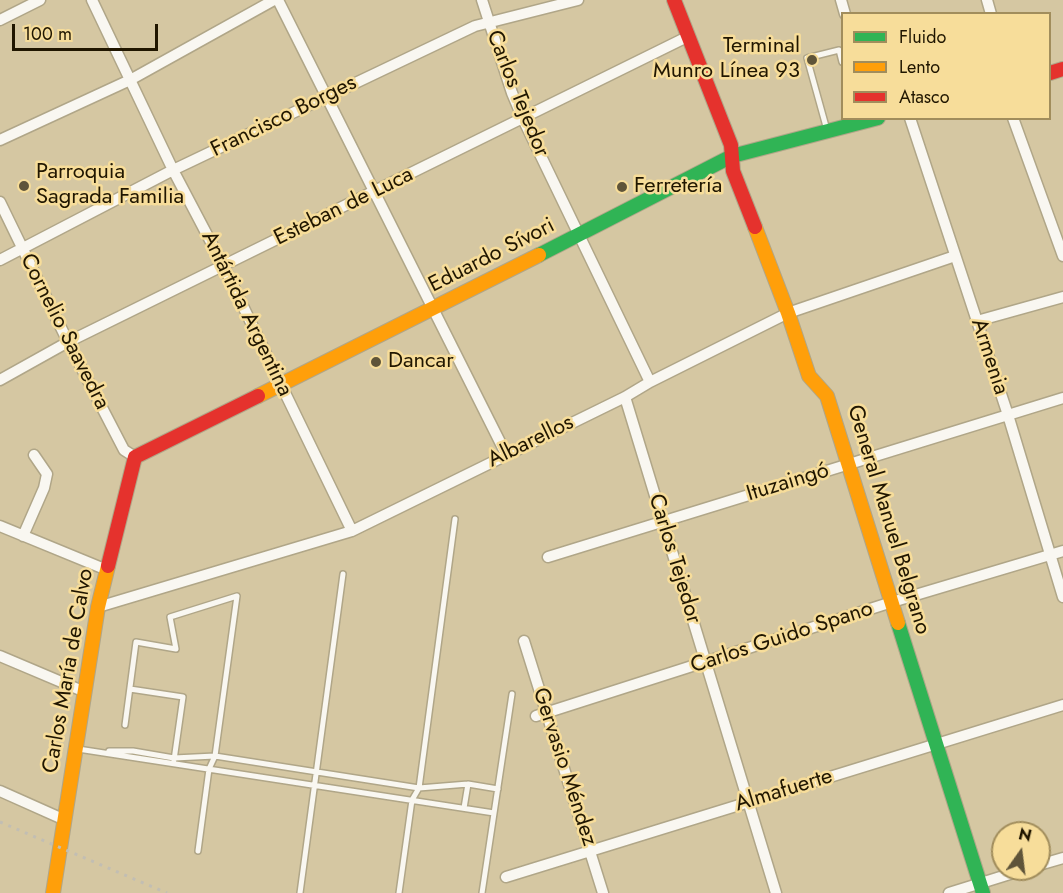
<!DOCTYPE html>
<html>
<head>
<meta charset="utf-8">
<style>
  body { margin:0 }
  #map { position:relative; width:1063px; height:893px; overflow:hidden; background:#d5c7a2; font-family:Jost,sans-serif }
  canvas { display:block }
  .legend { position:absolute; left:841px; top:12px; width:210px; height:108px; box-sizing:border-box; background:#f7dd9a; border:2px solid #a18d5c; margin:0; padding:8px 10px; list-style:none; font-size:18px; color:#201600 }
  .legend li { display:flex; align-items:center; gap:12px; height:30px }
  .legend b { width:30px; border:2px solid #a18d5c }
  .north { position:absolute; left:991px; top:821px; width:60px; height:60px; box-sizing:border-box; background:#f7dd9a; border:2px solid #a18d5c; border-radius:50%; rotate:14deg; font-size:16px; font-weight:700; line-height:24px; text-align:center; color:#201600 }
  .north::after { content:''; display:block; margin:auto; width:21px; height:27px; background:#5f5439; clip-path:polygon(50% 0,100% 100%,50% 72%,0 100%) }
  .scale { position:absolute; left:12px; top:24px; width:146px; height:27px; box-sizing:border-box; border:3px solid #201600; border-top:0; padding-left:8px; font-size:18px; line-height:21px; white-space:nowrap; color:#201600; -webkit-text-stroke:4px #f7dd9a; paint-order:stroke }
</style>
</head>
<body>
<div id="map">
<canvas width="1063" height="893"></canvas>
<ul class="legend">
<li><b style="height:8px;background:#30b455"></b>Fluido</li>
<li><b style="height:8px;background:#ff9f0a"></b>Lento</li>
<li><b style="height:8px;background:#e5322d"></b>Atasco</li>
</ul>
<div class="north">N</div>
<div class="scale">100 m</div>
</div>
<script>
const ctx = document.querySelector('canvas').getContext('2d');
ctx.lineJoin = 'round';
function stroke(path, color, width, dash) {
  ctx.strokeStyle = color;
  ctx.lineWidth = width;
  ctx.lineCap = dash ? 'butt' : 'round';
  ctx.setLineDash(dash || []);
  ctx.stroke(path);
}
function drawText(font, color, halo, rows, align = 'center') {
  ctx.font = font + ' Jost,sans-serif';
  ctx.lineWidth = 5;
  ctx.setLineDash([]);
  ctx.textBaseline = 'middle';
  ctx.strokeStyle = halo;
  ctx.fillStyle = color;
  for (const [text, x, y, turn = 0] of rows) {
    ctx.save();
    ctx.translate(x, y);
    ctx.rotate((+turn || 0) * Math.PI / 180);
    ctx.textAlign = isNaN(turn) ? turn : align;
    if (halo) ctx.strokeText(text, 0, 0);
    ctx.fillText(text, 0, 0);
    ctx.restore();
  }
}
const lane = new Path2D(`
  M827,130l-20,-72 32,-8 3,12
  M130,689l53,8 -9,63
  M125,725l11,-83 40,7 -6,-32 67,-21 -22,160 -6,13 -11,82
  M78,749l416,64
  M109,751h24l41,7 41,-2 204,32 49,-4 30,5
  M464,808l4,-24
  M300,893l43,-319
  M399,893l13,-93 7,-12 36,-269
  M482,893l30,-199`);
const street = new Path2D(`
  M92,0l81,170 51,97 128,264
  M278,0l228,454
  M482,0l30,93 11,26 127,263
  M841,0l4,14
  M987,0l4,14
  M0,20l40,-20
  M910,118l98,297 55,182
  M1013,118l50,138
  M0,140l130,-60 144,-80
  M0,202l68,140 56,108 11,7
  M0,260l173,-90 302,-144 103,-26
  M977,321l86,-24
  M0,380l68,-38 621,-306
  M625,397l151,496
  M0,526l107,44
  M23,536l21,-48 3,-14 -13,-19
  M548,557l515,-159
  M98,607l254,-76 273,-134 25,-15 138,-69 167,-57
  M524,641l79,252
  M0,656l85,36
  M536,716l356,-114 171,-51
  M0,791l65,29
  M1039,865l24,-7
  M506,877l557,-172
  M949,893l77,-24`);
const fast = new Path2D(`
  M539,255l193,-99 146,-38
  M898,623l85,270`);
const slow = new Path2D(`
  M755,227l33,86 21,63 18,20 71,227
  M258,396l281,-141
  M53,893l45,-286 10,-41`);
const jam = new Path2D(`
  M674,0l57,145 2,26 22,56
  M1050,73l13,-4
  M108,566l27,-109 123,-61`);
const rail = new Path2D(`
  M0,822l167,71`);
const markers = [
  [812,60,6,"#5f5439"],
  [24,186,6,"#5f5439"],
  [622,187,6,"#5f5439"],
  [376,362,6,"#5f5439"]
];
const poiNames = [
  ["Terminal",800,47,"right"],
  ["Munro Línea 93",800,72,"right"],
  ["Parroquia",36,173],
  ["Sagrada Familia",36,198],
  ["Ferretería",634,187],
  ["Dancar",388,362]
];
const streetNames = [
  ["Carlos Tejedor",517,94,68],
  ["Francisco Borges",284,117,-26],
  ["Esteban de Luca",344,207,-26],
  ["Eduardo Sívori",492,256,-27],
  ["Antártida Argentina",246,314,64],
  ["Cornelio Saavedra",64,332,63],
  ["Armenia",989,357,72],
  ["Albarellos",531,442,-26],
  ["Ituzaingó",788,483,-17],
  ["General Manuel Belgrano",888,520,73],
  ["Carlos Tejedor",674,559,73],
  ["Carlos Guido Spano",782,638,-18],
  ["Carlos María de Calvo",69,671,-80],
  ["Gervasio Méndez",564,767,72],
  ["Almafuerte",784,791,-17]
];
stroke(lane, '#b0a688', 8);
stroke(street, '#b0a688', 13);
stroke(fast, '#b0a688', 16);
stroke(slow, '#b0a688', 16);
stroke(jam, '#b0a688', 16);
stroke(lane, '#f9f7f1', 5);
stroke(street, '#f9f7f1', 10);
stroke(fast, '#30b455', 14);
stroke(slow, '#ff9f0a', 14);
stroke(jam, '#e5322d', 14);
stroke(rail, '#c2beb3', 3, [3, 6]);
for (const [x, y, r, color] of markers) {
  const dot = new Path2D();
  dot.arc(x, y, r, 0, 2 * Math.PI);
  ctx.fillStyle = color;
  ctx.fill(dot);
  stroke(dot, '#f7dd9a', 2);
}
drawText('22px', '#201600', '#f7dd9a', poiNames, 'left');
drawText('22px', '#201600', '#f7dd9a', streetNames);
</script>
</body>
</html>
